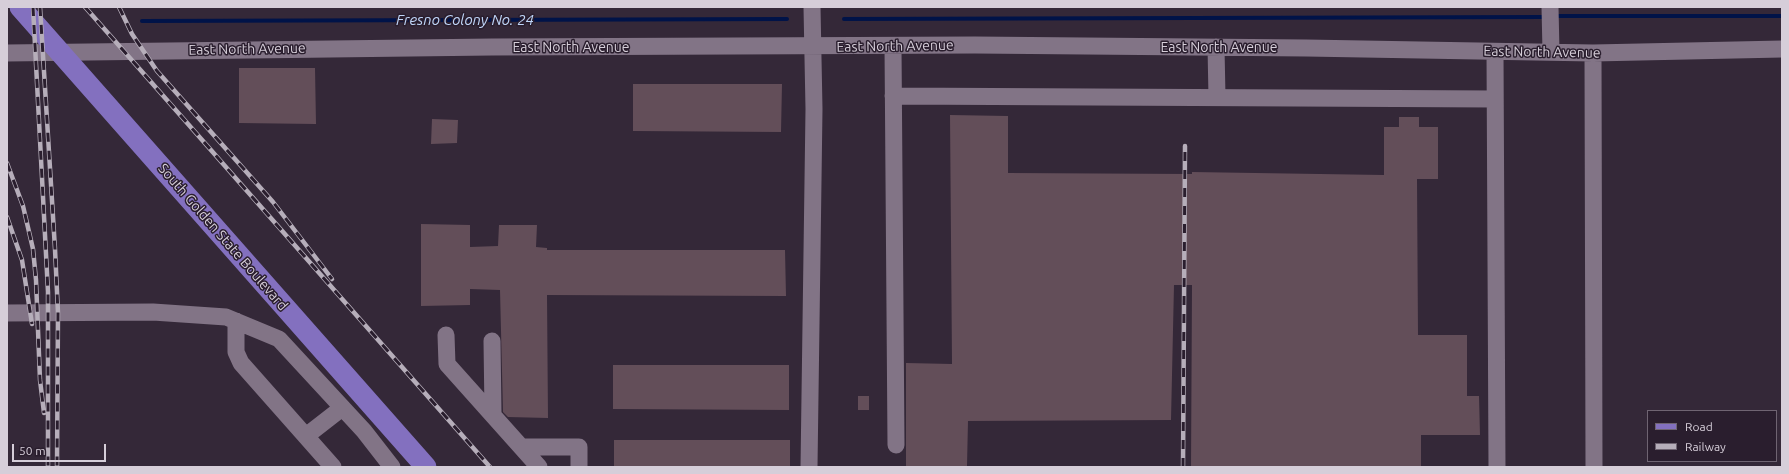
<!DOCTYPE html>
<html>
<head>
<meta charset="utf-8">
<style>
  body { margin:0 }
  #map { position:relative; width:1789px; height:474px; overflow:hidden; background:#342838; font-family:Ubuntu,sans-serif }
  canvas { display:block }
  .frame { position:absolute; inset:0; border:8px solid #d6ced9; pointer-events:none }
  .legend { position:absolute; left:1647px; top:410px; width:130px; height:52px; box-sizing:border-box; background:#2a1e2e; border:1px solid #6f6472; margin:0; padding:5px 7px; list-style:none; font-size:12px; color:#d6ced9 }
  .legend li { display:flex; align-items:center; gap:8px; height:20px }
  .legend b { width:20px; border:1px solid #6f6472 }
  .scale { position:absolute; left:12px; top:444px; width:94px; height:18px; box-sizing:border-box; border:2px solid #d6ced9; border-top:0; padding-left:5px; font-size:12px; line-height:14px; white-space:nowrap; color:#d6ced9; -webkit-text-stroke:3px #2a1e2e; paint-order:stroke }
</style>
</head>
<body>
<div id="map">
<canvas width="1789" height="474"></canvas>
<div class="frame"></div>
<ul class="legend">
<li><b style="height:5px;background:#8370bf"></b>Road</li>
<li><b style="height:5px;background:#b6aeba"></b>Railway</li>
</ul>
<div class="scale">50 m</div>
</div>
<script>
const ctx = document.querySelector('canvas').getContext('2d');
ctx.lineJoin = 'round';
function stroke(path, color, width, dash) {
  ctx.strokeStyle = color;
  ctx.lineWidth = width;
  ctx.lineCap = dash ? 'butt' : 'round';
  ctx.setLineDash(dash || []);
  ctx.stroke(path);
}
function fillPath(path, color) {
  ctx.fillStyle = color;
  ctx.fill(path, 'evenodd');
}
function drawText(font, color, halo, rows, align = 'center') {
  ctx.font = font + ' Ubuntu,sans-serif';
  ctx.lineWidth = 3;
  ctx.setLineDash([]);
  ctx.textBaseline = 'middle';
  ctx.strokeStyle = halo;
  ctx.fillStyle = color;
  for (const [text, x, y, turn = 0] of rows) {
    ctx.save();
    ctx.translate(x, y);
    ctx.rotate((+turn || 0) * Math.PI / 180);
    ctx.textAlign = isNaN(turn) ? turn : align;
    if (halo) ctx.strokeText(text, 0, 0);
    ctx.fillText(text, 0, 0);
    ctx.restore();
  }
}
const stream = new Path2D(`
  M1554,16h228
  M844,19l699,-2
  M142,21l645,-2`);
const building = new Path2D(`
  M239,68h76l1,56 -77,-1z
  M633,84h149l-1,48 -148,-1z
  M950,115l58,1v57l184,1v-2l192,3v-48h15v-10h20v10h19v52h-21l1,156h49v61h12l1,39h-59v32h-230l1,-182h-18l-3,135 -203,1 -1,45 -61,1v-104l46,1z
  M432,119l26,1 -1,23 -26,1z
  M421,224l49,1v22l28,-1 1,-21h38l-1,22 11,1v2h238l1,46 -239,-1 1,123 -40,-1 -5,-5 -3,-122 -30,-1v16l-49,1z
  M613,365h176v45l-176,-1z
  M858,396h11v14h-11z
  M614,440h176v27h-176z`);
const minor = new Path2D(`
  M1550,7l1,45
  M893,46l3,399
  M1216,47l1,50
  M1495,52l2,415
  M7,53l485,-6 483,-2 331,3 287,5 189,-4
  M1593,53l1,414
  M893,96l602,3
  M7,313l146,-1 73,5 53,22 85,92 28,36
  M236,321v31l5,11 92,104
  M446,335l1,29 92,103
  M492,341l1,72
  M306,436l36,-28
  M521,447h58v20
  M809,467l5,-358 -2,-102`);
const major = new Path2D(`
  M20,7l406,460`);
const rail = new Path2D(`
  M33,7l15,285v175
  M40,7l15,242 3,64 -1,154
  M85,7l405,460
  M119,7l13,27 25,37 116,131 59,77
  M7,163l16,43 10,43 3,31 4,100 4,33
  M7,217l15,43 10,64
  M1183,467l2,-321`);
const streetNames = [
  ["East North Avenue",895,46,-1],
  ["East North Avenue",571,47],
  ["East North Avenue",1219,47],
  ["East North Avenue",247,49,-1],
  ["East North Avenue",1542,52,1],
  ["South Golden State Boulevard",223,237,49]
];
const waterNames = [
  ["Fresno Colony No. 24",465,20]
];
stroke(stream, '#001348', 4);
fillPath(building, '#634e59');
stroke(minor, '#827486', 17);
stroke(major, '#8370bf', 21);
stroke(rail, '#b6aeba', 4.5);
stroke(rail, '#2a1e2e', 3, [9]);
drawText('14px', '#d6ced9', '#2a1e2e', streetNames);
drawText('italic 15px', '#bfd5f8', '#2a1e2e', waterNames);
</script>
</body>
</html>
